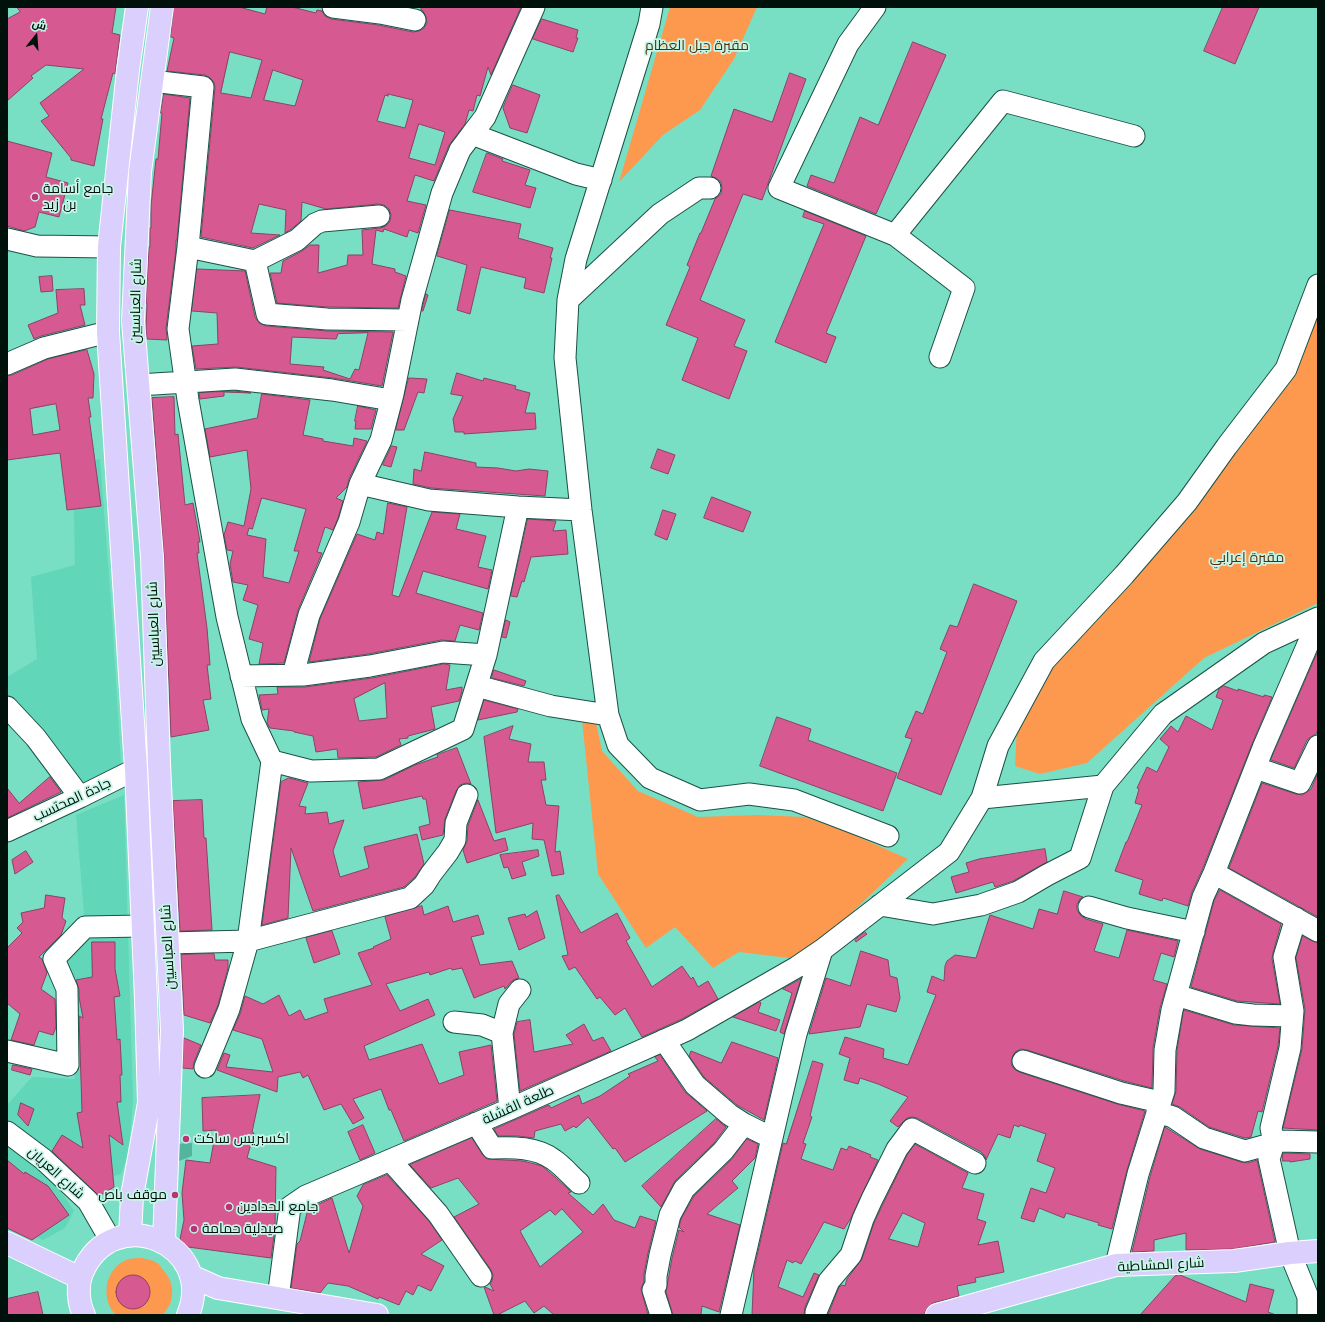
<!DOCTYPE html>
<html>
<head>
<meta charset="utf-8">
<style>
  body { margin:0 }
  #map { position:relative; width:1325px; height:1322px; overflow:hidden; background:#78dfc5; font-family:Inter,Cairo,sans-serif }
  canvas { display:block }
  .frame { position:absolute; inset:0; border:8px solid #00110c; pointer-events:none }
  .north { position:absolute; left:16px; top:16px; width:40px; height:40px; -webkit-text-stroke:3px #c6f6e7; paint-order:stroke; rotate:17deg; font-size:11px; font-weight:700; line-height:16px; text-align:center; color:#00110c }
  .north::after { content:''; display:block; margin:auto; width:14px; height:18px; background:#00110c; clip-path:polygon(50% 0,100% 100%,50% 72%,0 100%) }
</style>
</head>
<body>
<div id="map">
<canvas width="1325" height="1322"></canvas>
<div class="frame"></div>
<div class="north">ش</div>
</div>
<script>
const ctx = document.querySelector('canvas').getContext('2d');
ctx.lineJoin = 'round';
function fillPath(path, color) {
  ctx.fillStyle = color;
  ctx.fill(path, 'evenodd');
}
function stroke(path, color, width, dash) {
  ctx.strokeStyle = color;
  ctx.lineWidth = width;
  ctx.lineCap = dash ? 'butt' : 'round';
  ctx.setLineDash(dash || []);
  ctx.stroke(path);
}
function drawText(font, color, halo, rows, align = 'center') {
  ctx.font = font + ' Inter,Cairo,sans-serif';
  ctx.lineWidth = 3.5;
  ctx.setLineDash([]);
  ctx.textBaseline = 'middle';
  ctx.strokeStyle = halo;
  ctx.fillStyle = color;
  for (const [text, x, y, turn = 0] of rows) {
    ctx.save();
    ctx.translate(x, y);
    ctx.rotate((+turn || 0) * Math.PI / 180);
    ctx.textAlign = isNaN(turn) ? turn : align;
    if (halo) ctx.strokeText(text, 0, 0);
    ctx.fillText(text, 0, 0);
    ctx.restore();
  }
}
const built = new Path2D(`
  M100,459l12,157 9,149 -39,22 -39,-55 -36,-39v-16l30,-18 -6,-82 44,-12 -2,-101z
  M124,795l9,304 -4,53 -8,22 -33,10 -81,-59v-20l25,-28 43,2 1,-96 -12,-19 22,-25 -10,-124z
  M7,1143l47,38 20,30 -9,17 -22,12 -36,-17z`);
const green = new Path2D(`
  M670,7h87l-23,52 -34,51 -37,25 -44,47z
  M1318,312v291l-114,55 -117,105 -47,11 -25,-8 2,-40 47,-81 127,-131 106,-149z
  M582,720l14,3 6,28 36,40 60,26 60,-2 47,2 45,16 58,26 -87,83 -24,17 -58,-7 -26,16 -38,-41 -29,21 -48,-74z
  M142,1258c4,1 11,2 15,5 2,1 4,4 6,7 12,12 13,33 -1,45h-46c-3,-3 -6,-7 -7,-10 -7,-19 1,-40 20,-46 4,-1 9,-1 13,-1z`);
const water = new Path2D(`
  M192,1143v13l-13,5 -3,-17z`);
const building = new Path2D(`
  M17,7h99l-4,26 8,2 -5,39 -2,-1 -12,46h2l-9,47 -23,-6v-2l-30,-37 8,-5 -9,-13 44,-34 -38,-4 -15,11 2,2 -26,23v-82l13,-7z
  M174,7h65l26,7 2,-7h25l24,6 1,-3 5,1 3,5 6,3 47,6 35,7 6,-1 5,-3 3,-5 -1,-6 -3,-6 -2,-1v-3h100l-30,68 -3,-8 -8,29 -3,-1 -4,16 -4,-1 -4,14 -16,21 -15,36 -19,-6 -8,26 19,4 -8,28 -9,-3 -2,7 -23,-8 -1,3 -7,-2 -4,34 23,5v3l11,4 -8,32 -70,-1 -51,-4 -7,-30h11l2,-12 19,-10 8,-6h9l-1,28 29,-8 1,-10h15l-1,-25 18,-2 6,-2 4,-5 1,-6 -2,-6 -5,-4 -6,-1 -52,5 -24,-7 -1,19 -11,9 -5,3 1,-23 -27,-6 -8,29 29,2 -27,13 -52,-11 14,-149 -1,-6 -4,-4 -5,-3 -38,-4 7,-33 -3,-1zM230,52l32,8 -11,38 -30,-5zM273,70l30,10 -8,26 -31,-6zM388,94l25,6 -8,28 -28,-7 8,-26 3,1zM419,124l26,8 -10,33 -26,-7z
  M1223,7h36l-24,57 -31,-13z
  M542,19l36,11 -2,8h2l-5,14 -40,-13z
  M913,42l33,13 -70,159 -69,-28 4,-11 23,8 26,-66 18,8z
  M790,73l16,6 -44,121 -19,-6 -43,106 45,20 -11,26 13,5 -18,48 -47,-19 16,-42 -32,-13 24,-58 -3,-2 13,-32h1l14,-34 6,-5 1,-6 -1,-6 -5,-4 -5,-2 23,-67 38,13z
  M513,85l27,10 -13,38 -17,-5 -7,-20z
  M164,94l26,4 -13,142h-1v9l-10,79 1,12 -20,-1 -1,-10 1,-26h-1l3,-56h1v-19h1v-22l5,-47h2l4,-46h-1z
  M7,141l45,12 -6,24 22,6 -9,34 -20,-5 -4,15 -11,4 -17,-5z
  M487,153l16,6 -1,2 28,9 -5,15 11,3 -6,20 -57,-16z
  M450,210l71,14 -3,14 35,10 -3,10h2l-8,35 -20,-5 2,-10 -45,-11 -11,47 -13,-4 10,-45 -30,-9z
  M805,211l61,25 -40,97 10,4 -10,26 -51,-21 49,-118 -21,-7z
  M197,269l48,2 10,46 4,6 7,3 61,5 66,1 -11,54 -49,-8 -97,-11 -40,2 -4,-23 26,-2 -1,-31 -25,-2zM368,333l-9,37 -4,-1 -5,10 -27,-9 1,-3 -34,-3 2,-27 44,2 2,-5z
  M52,276l1,15 -12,1 -2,-15z
  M84,289l1,16h-5l5,20 -44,11 -7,3 -6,-14 30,-12 -2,-23z
  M426,294l2,1 -5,16h-1z
  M87,350l7,24 -1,24h-5l3,19h-2l12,89 -34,4 -7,-57 -53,7v-84l5,-1 36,-16zM56,404l4,26 -27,5 -3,-26z
  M457,373l26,8 1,-3 32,8 -1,3 15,4 -5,20h10l1,16 -72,5v-2h-9l-2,-13 10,-23 -12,-2z
  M409,378l18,1 -3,14 -6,-1 -14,38h-8z
  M235,391l16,2 -27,-1v4l-24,3 -1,-6z
  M262,394l48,6 -7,35 20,4v2l30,5 1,-8 13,3 -18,38 -2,8 -11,11 7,3 -5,17 -5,12 -8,-3 -8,25 5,1 -24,57 -14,53 -25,1 4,-21 -14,-4 9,-34 -15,-5 5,-15 -15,-3 -3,-18 3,-13 -6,-1 -3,-15 4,-13 16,4 7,-37 -4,-39 -37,7 -5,-28 52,-11zM262,498l44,11 -12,42h5l-10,32 -26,-6 3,-38 -19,-4 2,-7 3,1z
  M174,397l1,38 3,-1 7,71 8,-2 7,39h-2l1,11h-2l10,75 3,37h-3l4,34 -8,1 6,30 -38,7 -7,-181 -12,-158z
  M358,406l18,4 -5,19h-16l1,-8h-1z
  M392,446l5,1 -6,20 -8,-2z
  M658,449l17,6 -7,19 -17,-6z
  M425,452l51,11v4l22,1 18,3 13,-2 19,2 -3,25 -114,-8 -18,-4 1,-15 7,2z
  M712,497l39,15 -8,20 -39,-14z
  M388,503l19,4 -15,88 7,2 33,-85 28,2 -4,15 30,7 -8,31 14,3 -4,19 -65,-18 -7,22 67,20 -4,17 -19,-5 -5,16 -14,-1 -73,14 -59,8 11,-43 37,-85 18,6 2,-8 6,2z
  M663,510l13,4 -9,26 -12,-5z
  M528,519l28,2 -3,10 13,-1 2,24 -37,3 -7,25 -2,-1 -5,16 -6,-1z
  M974,584l43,17 -76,194 -44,-17 15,-39 -7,-2 11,-26 7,3 24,-62 -7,-3 10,-24 7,2z
  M506,620l4,2 -4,16 -4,-1z
  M1318,651v79l-2,4 -4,2 -5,4 -13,28 -23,-8z
  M444,664l6,1 -4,25 16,-3v4l-3,10 -28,6 4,22 -27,7v2l-9,1 2,6 -25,12 -38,1 -1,-9 -21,3 -3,-16 -19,-4v-1l-24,-3 -3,-5 2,-14 -7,1 -3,-15 19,-1 -1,-7h28l67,-9zM385,683l2,35 -28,3 -5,-22z
  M494,670l32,11 -2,5 -32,-8z
  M1224,686l14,5v-2l26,8v-2l8,2 -20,47 -49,124 -11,24 -4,14 -25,-8 -1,3 -23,-7 4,-14 -28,-9 11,-29h1l15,-37 -7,-2 4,-14 -2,-1 10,-21 10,5 12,-25 -9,-8 11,-13 7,6 8,-16 26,14 11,-30 -7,-3 3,-8z
  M484,700l34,9 -1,3 -39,8z
  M777,717l34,12 -3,11 89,33 -14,38 -123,-45z
  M513,726l-4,13 22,5 -3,18h16l2,18h-5l5,25 13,1 -4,46 5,-1 4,23 -12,2 -8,-36 -12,-1 1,-16 -37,10 -12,-96z
  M457,748l14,36 -5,-1 -6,2 -4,6 -11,28 -2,16 -21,5 -3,-13 11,-3 -4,-25h-3l-1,-3 -59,13 -5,-27 26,-2 31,-15 23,-8 -1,-2z
  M1318,773v144l-89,-49 33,-85 34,11 6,1 5,-3 4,-3z
  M50,777l11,15 -54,26v-30l12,15z
  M289,778l19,5 -9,23 7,1 -1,7 22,-2 2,12 15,-4 -11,31 7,26 29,-9 -5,-21 53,-13 7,30 -9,13 -11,10 -91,24 -22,-63 -3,70 -26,7 19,-143z
  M202,800l2,38h2l6,92 -32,1 -7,-130z
  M478,800l16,41 11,-3 3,12 -41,13 -4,-13 4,-9 1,-15z
  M1045,849l2,13 -34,19 -18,6 -2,-5 -37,11 -5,-16 18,-5 -3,-9 13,-4z
  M538,850l1,6 -17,6 4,13 -14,4 -4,-12 -4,1 -4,-13z
  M26,851l7,11 -18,12 -3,-14z
  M1220,890l61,34 -8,29 -1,6 8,45 -43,-3 -46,-14 23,-86z
  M1064,891l19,6 -3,2 -3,5v6l4,6 5,3 17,5 -9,27 25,7 8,-28 51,11 -4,16 -13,-4 -8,27 14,4 -7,24 -7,40 -1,40 -28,-7 -97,-31 -6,-1 -6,3 -3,6 -1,6 3,5 5,3 98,32 28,7 -18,59 -15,59 -14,-4 1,-2 -33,-10 -2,5 -25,-10 -5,14 -13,-4 10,-30 15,5 9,-25 -18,-7 9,-27 -26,-9 -1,2 -5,-2 -4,13 -12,-4 -12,26 -1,-4 -4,-4 -64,-34 -4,-1 -6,1 -9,9 -8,-6 18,-24 -30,-13 -18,-6 -2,6 -14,-4 6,-22 -11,-4 6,-17 39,12 -1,9 25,7 28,-70 -9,-3 5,-16 12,5 1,-15 2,-5 8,-6 21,3 14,-43 43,14 6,-20 18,5z
  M46,895l19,3 -3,20 4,3 -5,14 -22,22 3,2 5,14 -6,16 14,10 1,28 -3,8 -14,-4 -5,14 -23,-5 9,-26 -13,-11v-55l15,-15 -5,-5 6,-6 -2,-9 23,-5z
  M559,895l22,38 36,-20 13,25 -4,3 26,46 30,-21 9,13 2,-2 5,10 10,-6 10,18 -36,20 -40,18 -17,-29 -10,7 -15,-18 -3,2 -22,-32 -6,3 -7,-14 6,-1 -12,-59z
  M422,906l2,9 24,-9 5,16 25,-7 6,19 -13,3 9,28 32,-4 7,17 -4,1 -4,3 -6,7 -1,-3 -30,12 -12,-30 -10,2 -1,-2 -21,7 -1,-3 -43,12 14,27 28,-12 7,16 -71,31 5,14 53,-16 17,40 25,-9 -5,-23 32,-7 6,56 -93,40 -13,-31h-2l-8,-21 -28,10 11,19 -11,6 -12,-20 -17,6 -16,-35 -5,3 -3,-6 -22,5 -1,15 -60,-22 7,-17 6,2 -4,12 47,5 -11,-33 -29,-9 7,-16 5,-18 18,8 16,-9 10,21 11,-6 5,10 23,-8 -4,-13 48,-14 -14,-32 16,-5 -1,-1 18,-8 -6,-22z
  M537,911l8,27 -26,12 -11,-32 17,-4 1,3z
  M332,931l8,23 -26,9 -8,-25z
  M865,932l2,2 -11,8 -1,-2z
  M1303,936l9,5 6,2v187l-35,-2 19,-79 3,-40 -9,-51z
  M92,942h23v27l5,27 -6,1 3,43 3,-1 2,36h-2l1,27h-4l6,43 -14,-10 5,52 -15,9 -47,-45 10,-16 21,13 -6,-35 5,-1 -3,-96 4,2 -4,-21v-8l-3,-9 16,-3z
  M861,951l27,9 2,16 7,2 3,20 -4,14 -29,-8 -7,23 -51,7 17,-56 24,8z
  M214,954l1,6h13v8l-10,37 -8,18 -26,-8 -3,-60z
  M801,979l-17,55 -4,-2 12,-39 -9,-4z
  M760,1002l1,1 -3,9 22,8 -4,11 -43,-14z
  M1184,1010l50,15 46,3 -2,18 -16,66 -4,-1 -7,26 -6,1 -36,-11 -29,-20 -8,-3 4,-13 1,-40z
  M530,1020l4,32 39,-8 -7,-9 18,-11 9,17 10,-4 8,14 -91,40 -6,-57 3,-12z
  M184,1038l17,7 -7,17 -1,7 -10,-1z
  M732,1042l46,16 -14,62 -27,-15 -33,-28 -15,-21 2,-5 30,12z
  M660,1055l25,37 22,19 -82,51 -10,-14 -2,1 -25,-32 -12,11 -2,-2 -9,5 -4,-7 -26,7 -1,7 -16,-2h-20l-4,-7 55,-24 2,3 28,-13 3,9 18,-8 30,-20 -2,-2 30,-13 -3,-4z
  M813,1061l10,3 -13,52 2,1 -9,26 3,1 -5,15 32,11 8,-22 6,2 2,-4 22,9 -1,2 8,3 -27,58 -7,11 -20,-7 -23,42 -6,-3 -2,2 -6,-3 -9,27 25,10 11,-24 5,2 -14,32 -1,8h-52l2,-46 29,-126 3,1z
  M13,1065l19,4 -2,6 -18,-5z
  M260,1095l-8,37 2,1 -7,25 29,9 -1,61 -4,30 -83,-11 -8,-8 4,-19 -2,-27 4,-33 24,3 6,-33 -13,1 -1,-33z
  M21,1103l13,6 -6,17 -10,-11z
  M716,1119l10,8 -12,16 -39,38 -14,26 -19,-21z
  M363,1125l12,28 -15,7 -12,-28z
  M1165,1127l35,22 41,13 7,1 9,-3 18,82 -42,7 -47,1v-17l-32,7v11l-22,1 18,-75z
  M472,1138l10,16 5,5 36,2 19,5 13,11 16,15 -3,1 25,22 10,-11 11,16 21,8 5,-12 16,5 -8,32 -4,21v8l-3,7 7,26h-94l-10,-9 -10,7 -9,-12 -28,14h-3l-10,-28h1l9,4 -4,-7 2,-3 1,-6 -2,-5 -37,-53 25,-13 -21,-26 -27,10 -21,-23zM562,1209l21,23 -43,35 -20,-36 30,-21 5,5z
  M747,1139l11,5 -3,14 -23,23 6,7 -31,26 33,11 -21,87 -17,-6 -1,9h-28l-7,-23 6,-34 7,-28 5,2 -5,-5 2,-8 13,-23 37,-36z
  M915,1144l53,29 -6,15 22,6 -7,25 9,3 -8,23 20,-4 6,31 -29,6 1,4 -19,4 2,10 -26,7 -5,4 -3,5v3h-97l11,-28 3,-2 3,1 2,-7 15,-20 12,-36 9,-19 24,-49zM903,1213l22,10 -7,24 -29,-8z
  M1283,1153l27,1v5l-20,3v-1h-7z
  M7,1160l17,14 1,-2 23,14 21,29 -37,25 -25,-12z
  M387,1175l42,46 13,19 -21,14 23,12 -13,25 -13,-6 -5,10 -7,-4 -7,14 -20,-8 -1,2 -30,-13 -20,-3 -8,10 -29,-5 6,-44 3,-3 8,-32 24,-11 17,55 14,-47 -6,-10 6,-11z
  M1180,1275l66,27 4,-18 24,6 -6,22 8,3h-136l35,-39z
  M116 1292a17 17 0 1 1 34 0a17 17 0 1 1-34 0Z
  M38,1292l5,23h-36v-16z`);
const minor = new Path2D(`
  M333,7l47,6 35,7
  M534,7l-49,110 -13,17 104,40 25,6
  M652,7l-3,17 -73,235 -8,41 -3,58 16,152 27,205 10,30 32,33 50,22 49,-6 45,6 94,36
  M875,7l-27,37 -69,144 116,47 108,-134 131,35
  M152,81l51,6 -15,160 -10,82 10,71 39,217 25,102 20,42 39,10 68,-2 84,-40 23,-74 32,-148
  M895,235l69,53 -24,69
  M7,239l30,7 72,1
  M188,247l67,14 42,-21 18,-16 7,-3 57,-5
  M255,261l12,53 60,5 81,1
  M568,300l92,-86 39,-26h11
  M7,364l37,-16 64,-16
  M138,385l97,-6 97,11 59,10
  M360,484l69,16 89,7 63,3
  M293,675l16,-60 40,-93 11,-38 21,-44 12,-46 19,-94 30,-107 18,-43 12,-16
  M241,676l62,-1 67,-9 73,-14 43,3
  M477,686l74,20 57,9
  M7,707l29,31 44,59
  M1256,768l44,15 18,-37
  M982,798l16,-52 46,-85 80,-86 63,-73 40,-56 59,-77 32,-84
  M7,831l73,-34 56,-28
  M1214,873l104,58
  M880,905l53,9 48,-9 37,-13 29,-17 33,-17 23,-72
  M1089,907l38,11 67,14
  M1296,918l-12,39 9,54 -3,37 -19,80 3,15 -5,16 21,94 18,44v18
  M168,943l80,-2 162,-43 14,-13 7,-11 17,-22 7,-12 1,-17 11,-28
  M1176,995l59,18 18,2 39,1
  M454,1022l28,3 20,8 8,76
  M502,1033l7,-29 11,-14
  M664,1040l31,45 35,30 14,9 28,14
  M7,1051l61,14 -1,-76 -13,-30 31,-32 58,-1
  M1023,1061l98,32 39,9
  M205,1067l24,-58 19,-68 24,-180
  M1157,1112l16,5 31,21 41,13 36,-10 37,1
  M476,1123l16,25c21,-1 45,-1 62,12 9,6 17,16 25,23
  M7,1132l36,27 45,42 23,40
  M390,1160l48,54 43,62
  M1116,1265l22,-91 26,-83 1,-41 7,-40 31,-113 11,-24 49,-125 55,-127
  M278,1298l12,-91 16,-11 204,-87 177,-79 110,-63 25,-17
  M661,1315l-8,-25 3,-5v-9l4,-21 10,-40 14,-26 39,-38 21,-27
  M731,1315l65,-281 26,-84 127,-98 33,-54 121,-12 60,-72 101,-71 54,-25
  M816,1315v-3l13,-31 22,-26 12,-36 9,-20 25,-50 15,-20 63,34`);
const major = new Path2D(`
  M162,7l-22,165 -7,149 19,236 7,207 13,266 -8,212
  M130,1235l2,-39 17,-93 -3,-104 -10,-230 -28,-437 1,-85 19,-177 9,-63
  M7,1243l73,35
  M191,1276l27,12 159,27
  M84,1315c-6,-12 -7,-30 -2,-42 31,-73 135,-29 106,42
  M937,1315l179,-50 118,-4 56,-8 28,-2`);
const markers = [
  [35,197,4,"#ba3375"],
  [186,1139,4,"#ba3375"],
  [175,1195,4,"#ba3375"],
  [229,1207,4,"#ba3375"],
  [194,1229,4,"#ba3375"]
];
const parkNames = [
  ["مقبرة جبل العظام",697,46],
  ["مقبرة إعرابي",1247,558]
];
const poiNames = [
  ["جامع أسامة",43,189],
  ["بن زيد",43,205],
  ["اكسبريس ساكت",194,1139],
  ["موقف باص",167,1195,"right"],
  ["جامع الحدادين",237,1207],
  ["صيدلية حمامة",202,1229]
];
const streetNames = [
  ["شارع العباسيين",136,301,-89],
  ["شارع العباسيين",154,624,-92],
  ["جادة المحتسب",72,800,-25],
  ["شارع العباسيين",168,947,-93],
  ["طلعة القشلة",518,1105,-24],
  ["شارع العريان",56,1173,42],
  ["شارع المشاطية",1161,1265,-3]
];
fillPath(built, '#61d6b9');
fillPath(green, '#fd994f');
fillPath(water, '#52b59d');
fillPath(building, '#d75992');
stroke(building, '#8b4362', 1);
stroke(minor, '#1a5245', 23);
stroke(major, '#fff', 24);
stroke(minor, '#fff', 21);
stroke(major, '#dacffd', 22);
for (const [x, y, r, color] of markers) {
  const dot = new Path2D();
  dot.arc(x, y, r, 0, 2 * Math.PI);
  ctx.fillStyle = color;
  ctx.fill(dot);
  stroke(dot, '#c6f6e7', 1.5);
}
drawText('14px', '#582c07', '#c6f6e7', parkNames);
drawText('14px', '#00110c', '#c6f6e7', poiNames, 'left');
drawText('14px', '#00110c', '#c6f6e7', streetNames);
</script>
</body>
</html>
